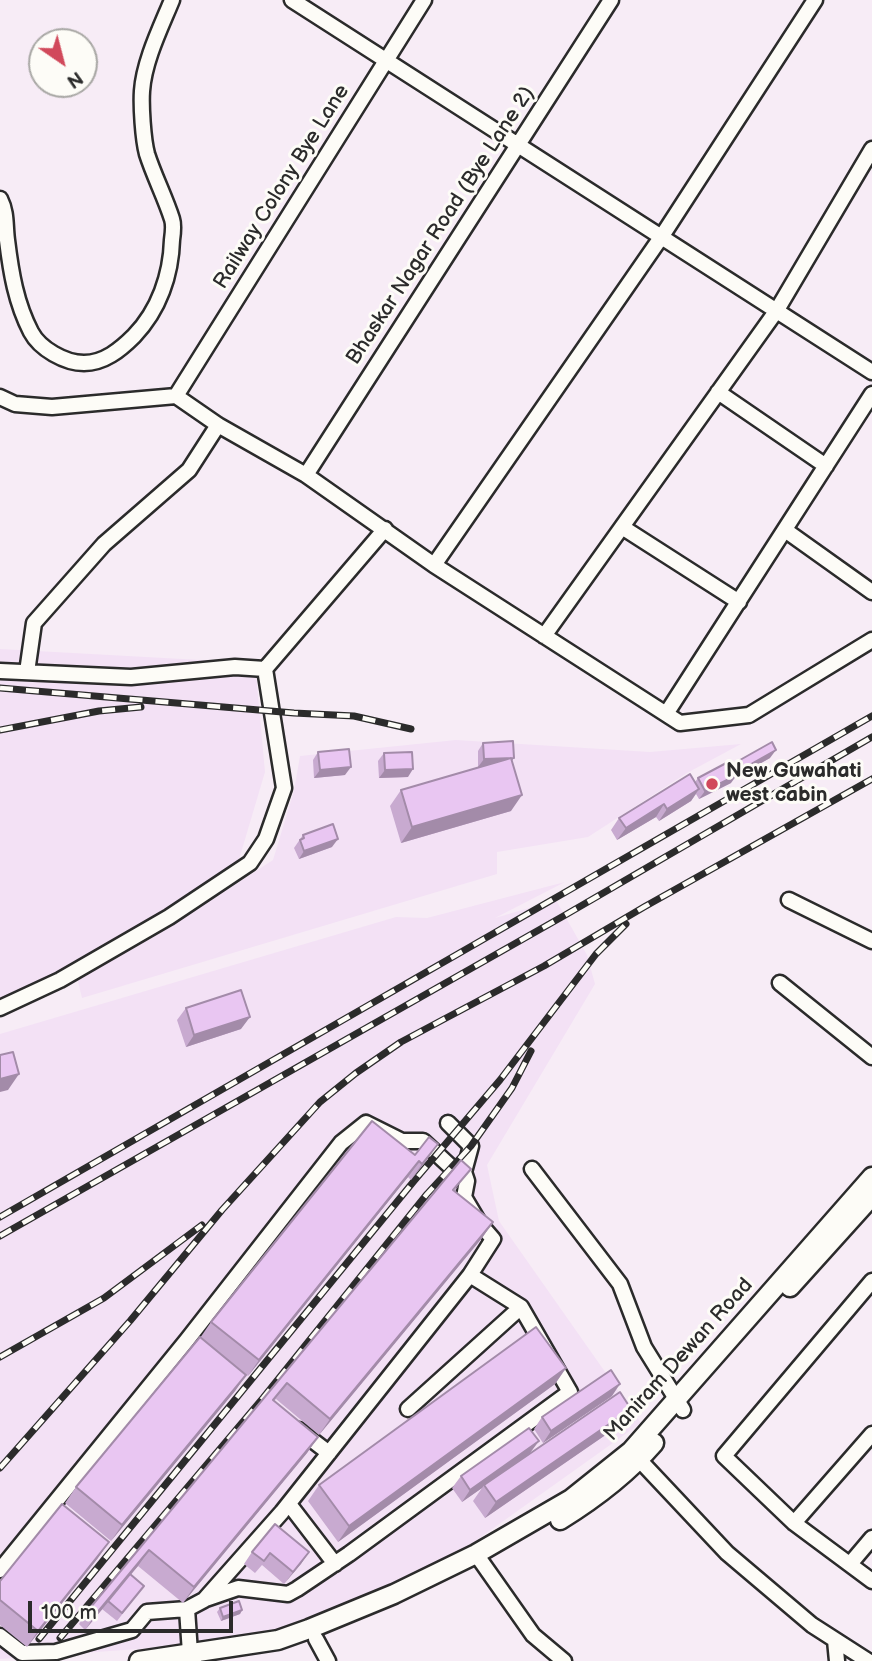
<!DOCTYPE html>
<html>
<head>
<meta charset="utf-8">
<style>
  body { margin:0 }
  #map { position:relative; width:872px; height:1661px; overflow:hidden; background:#f7ecf6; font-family:"Balsamiq Sans",sans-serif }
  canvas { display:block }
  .north { position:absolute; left:28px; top:28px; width:70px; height:70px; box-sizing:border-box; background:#fdfcf7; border:2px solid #a9a8a5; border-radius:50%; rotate:145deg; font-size:19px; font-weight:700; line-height:28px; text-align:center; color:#2b2b2b }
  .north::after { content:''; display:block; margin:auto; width:24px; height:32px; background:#d1495b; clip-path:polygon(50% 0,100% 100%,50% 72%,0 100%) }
  .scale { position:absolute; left:28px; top:1601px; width:205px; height:32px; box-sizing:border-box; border:4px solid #2b2b2b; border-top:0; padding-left:9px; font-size:21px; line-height:24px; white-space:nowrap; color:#2b2b2b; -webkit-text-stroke:5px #fdfcf7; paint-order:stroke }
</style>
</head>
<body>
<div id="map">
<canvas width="872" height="1661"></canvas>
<div class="north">N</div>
<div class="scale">100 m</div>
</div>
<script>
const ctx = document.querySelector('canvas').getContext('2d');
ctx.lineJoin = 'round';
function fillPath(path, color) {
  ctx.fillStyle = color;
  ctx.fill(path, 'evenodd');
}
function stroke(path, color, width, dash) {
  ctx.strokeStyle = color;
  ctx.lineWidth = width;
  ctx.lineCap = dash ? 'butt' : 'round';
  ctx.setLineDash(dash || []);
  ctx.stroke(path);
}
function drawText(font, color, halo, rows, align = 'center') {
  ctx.font = font + ' "Balsamiq Sans",sans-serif';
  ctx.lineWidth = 6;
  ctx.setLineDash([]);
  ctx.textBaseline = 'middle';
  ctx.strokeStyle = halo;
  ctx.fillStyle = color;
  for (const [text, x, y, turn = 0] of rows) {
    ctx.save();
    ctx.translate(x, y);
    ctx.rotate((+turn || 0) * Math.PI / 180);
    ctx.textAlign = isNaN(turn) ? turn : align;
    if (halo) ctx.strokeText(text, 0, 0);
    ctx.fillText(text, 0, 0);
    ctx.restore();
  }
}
const built = new Path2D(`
  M0,649l255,14 10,109 -30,101 -235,138z
  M456,740l194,12 91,-8 -54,29 -99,64 -91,15v22l-415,124 -5,-21 82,-43 114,-74 21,-69 6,-35z
  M565,882l-70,36 61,-18 31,55 8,29 -108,181 12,56 142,202 -198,141 -195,77 -248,18v-625l396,-117 31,1z`);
const minor = new Path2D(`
  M292,0l580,372
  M0,199c7,14 5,26 7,41 4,33 9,63 24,92 9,17 34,31 53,31 20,0 36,-13 50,-27 25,-26 37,-61 38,-96 1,-7 2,-15 0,-21 -7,-22 -18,-43 -25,-65 -4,-15 -6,-48 -5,-63 2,-30 19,-64 30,-91
  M718,392l108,74
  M176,396l248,-396
  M0,397l15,7 37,3 124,-11 42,29 88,50 128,90 246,158 69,-8 123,-75
  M306,475l305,-475
  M622,527l117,75
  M785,530l87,62
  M434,565l228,-329 153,-236
  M544,636l233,-326 95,-161
  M0,671l131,6 104,-10 30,2
  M27,672l7,-49 70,-79 85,-74 29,-45
  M666,714l206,-320
  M789,900l83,41
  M780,983l92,74
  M0,1008l60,-28 109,-63 81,-54 16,-24 18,-51 -19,-119 120,-140
  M448,1123l23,23 -7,26
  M532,1169l88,115 24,63 39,63
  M872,1281l-148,175 70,67 78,58
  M408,1409l113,-102
  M299,1430l30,23
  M632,1452l95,101 85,72 56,36
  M289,1504l46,60
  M794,1523l78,-89
  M476,1554l57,81 31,26
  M850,1564l22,-26
  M0,1570l187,-230 154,-197 25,-20 36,18h21l28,26 13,5 3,9 -3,16 16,27 13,15 -23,36 -188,237 -78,88 -17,9 3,44 4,8
  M206,1599l32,-11 50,6 9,-5 52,-35 221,-162 -49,-85 -51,-32
  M0,1636l22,17 34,-1 76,-22 15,-18 40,-3
  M316,1639l12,22
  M835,1640l2,21`);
const major = new Path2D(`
  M790,1287l82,-91
  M560,1520c34,-21 68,-47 94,-77
  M139,1661l139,-21 31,-11 85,-35 82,-40 95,-55 60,-48 241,-274`);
const rail = new Path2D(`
  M0,688l294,25 60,3 57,13
  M0,730l99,-19 42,-4
  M0,1217l872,-501
  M0,1236l567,-322 305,-177
  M0,1357l104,-59 98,-73
  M0,1468l130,-147 92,-111 98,-108 36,-29 45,-31 143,-76 100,-59 228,-128
  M60,1638l203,-240 164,-204 44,-48 41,-58 19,-37
  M39,1639l375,-458 86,-101 96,-126 30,-30`);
const wall = new Path2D(`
  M483,743l29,17 -1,51 -110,32 -11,-37 11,-16 81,-23h-4v-16z
  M318,752l27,23 -31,3 -1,-18z
  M384,753l24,24 -29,1 -1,-17z
  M770,758l-32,18 -4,-8 6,-8z
  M698,778l33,5 -32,16 -3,-5 -5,7 -32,20 -3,-4 -39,23 -6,-10 8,-12 76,-36z
  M303,835l29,12 -33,12 -5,-11z
  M186,1008l55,21 -55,18 -9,-27z
  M438,1144l-27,36 -3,-3 -160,199 -48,-38 11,-16 204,-167z
  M460,1184l-5,7 38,31 -11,16 -163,197 -43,-36 -2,2 44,36 -11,16 -124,150 -45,-37 -8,9 8,19 -21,27 -15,-12 2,-2 -19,23 -6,-6 11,-16z
  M566,1368l-11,16 -217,158 -30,-41 11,-16z
  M246,1375l-11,16 -124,150 -46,-38 11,-16z
  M612,1396l-69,47 -9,-14 8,-12z
  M631,1409l-11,16 -135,93 -12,-17 9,-13 -20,14 -10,-14 9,-12 70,-23z
  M252,1552h57l-25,32 -22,-19 -7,8 -11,-9z
  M98,1558l-71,89 -27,-22v-44z
  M220,1608l22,2 -2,4 -19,7 -4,-9z`);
const shadedWall = new Path2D(`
  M776,750l-6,8 -32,18 6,-8z
  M514,758l-6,8 -30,1 6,-8z
  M351,767l-6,8 -31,3 6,-8z
  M413,769l-5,8 -29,1 6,-8z
  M737,775l-6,8 -32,16 6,-8z
  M699,789l-8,12 -32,20 8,-12z
  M522,795l-11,16 -110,32 11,-16z
  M664,804l-8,13 -39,23 9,-12z
  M338,839l-6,8 -33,12 5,-8z
  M250,1017l-9,12 -55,18 8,-12z
  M19,1074l-11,16 -8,2v-13z
  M438,1144l-11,16 -16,20 11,-16z
  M419,1161l-11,16 -160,199 11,-16z
  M493,1222l-11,16 -163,197 11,-16z
  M566,1368l-11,16 -217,158 11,-16z
  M246,1375l-11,16 -124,150 11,-16z
  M620,1384l-8,12 -69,47 8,-12z
  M631,1409l-11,16 -135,93 11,-16z
  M318,1437l-11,16 -124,150 11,-16z
  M539,1441l-9,12 -46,32 -2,3 -20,14 8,-12z
  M109,1542l-11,16 -71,89 11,-16z
  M149,1550l-11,16 -53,64 11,-16z
  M309,1552l-8,12 -17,20 9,-12z
  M242,1610l-2,4 -19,7 2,-4z`);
const building = new Path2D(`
  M513,741l1,17 -30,1 -1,-16z
  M772,742l4,8 -32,18 -4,-8z
  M349,749l2,18 -31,3 -2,-18z
  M412,752l1,17 -28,1 -1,-17z
  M511,758l11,37 -110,32 -11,-37z
  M730,761l7,14 -32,16 -7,-13z
  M690,774l9,15 -32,20 -3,-5 -38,24 -7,-10z
  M333,824l5,15 -34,12 -4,-11 4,-2 -1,-3z
  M241,990l9,27 -56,18 -8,-27z
  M13,1052l6,22 -19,5v-24z
  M372,1121l43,34 14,-18 9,7 -16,20 -3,-3 -160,199 -48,-38z
  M461,1160l10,9 -18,21 40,32 -163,197 -43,-36 -14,17 45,37 -124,150 -45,-37 -53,64 -6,-6z
  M536,1327l30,41 -217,158 -30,-41z
  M200,1337l46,38 -124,150 -46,-38z
  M611,1370l9,14 -69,47 -9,-14z
  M620,1392l11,17 -135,93 -12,-17z
  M529,1428l10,13 -69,49 -9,-14z
  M62,1504l47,38 -71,89 -38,-31v-19z
  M275,1524l34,28 -16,20 -23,-19 -6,8 -12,-9z
  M130,1574l14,12 -22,27 -14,-12z
  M239,1601l3,9 -19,7 -3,-9z`);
const markers = [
  [712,784,7,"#d1495b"]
];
const streetNames = [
  ["Railway Colony Bye Lane",282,187,-58],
  ["Bhaskar Nagar Road (Bye Lane 2)",441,226,-57],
  ["Maniram Dewan Road",679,1360,-48]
];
const poiNames = [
  ["New Guwahati",726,772],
  ["west cabin",726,796]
];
fillPath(built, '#f3e1f5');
stroke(minor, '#2b2b2b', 19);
stroke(major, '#2b2b2b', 23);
stroke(minor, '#fdfcf7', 14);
stroke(major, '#fdfcf7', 18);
stroke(rail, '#2b2b2b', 7);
stroke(rail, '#fdfcf7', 4.5, [13]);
fillPath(wall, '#c8aad0');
fillPath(shadedWall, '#a38ba9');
fillPath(building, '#e9c6f2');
stroke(building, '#a38ba9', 2);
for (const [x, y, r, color] of markers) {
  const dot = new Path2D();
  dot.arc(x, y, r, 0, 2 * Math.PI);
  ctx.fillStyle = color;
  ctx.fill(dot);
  stroke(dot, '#fdfcf7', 2.5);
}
drawText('21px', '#2b2b2b', '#fdfcf7', streetNames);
drawText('bold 21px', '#2b2b2b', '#fdfcf7', poiNames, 'left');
</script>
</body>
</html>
